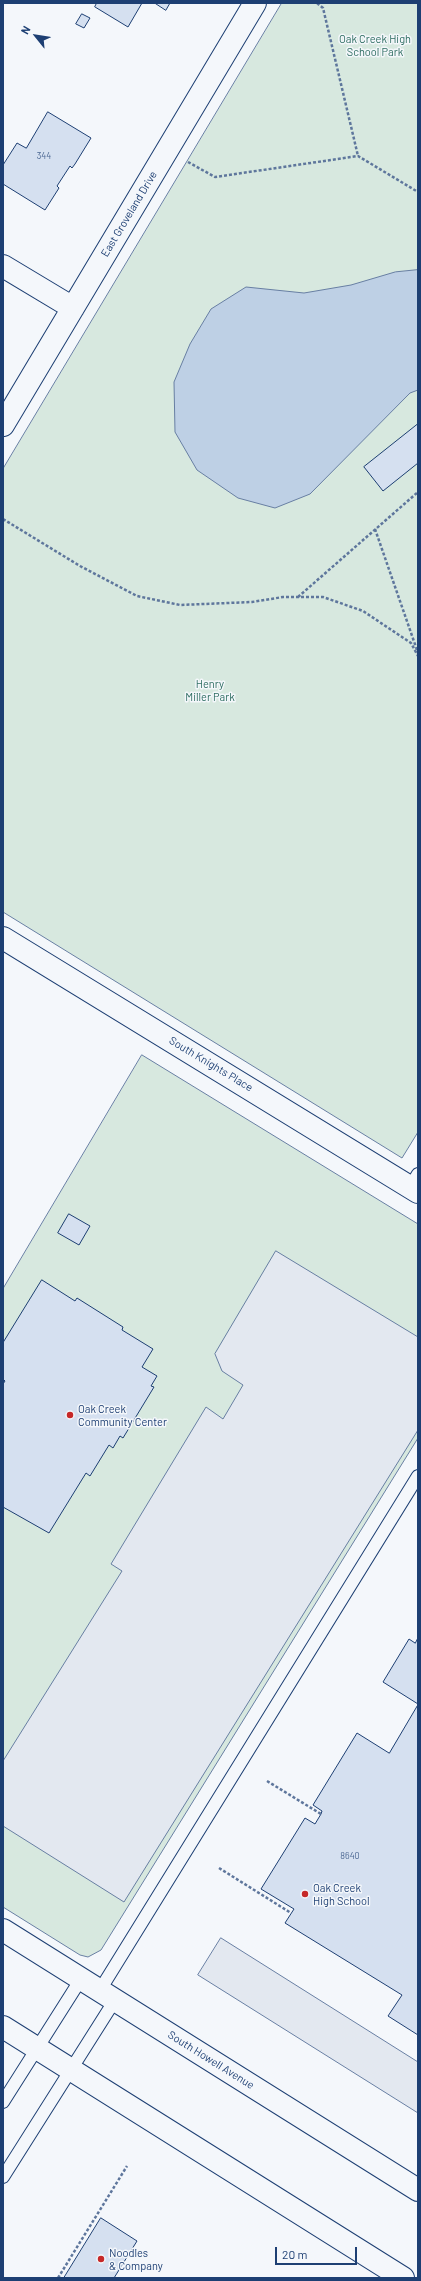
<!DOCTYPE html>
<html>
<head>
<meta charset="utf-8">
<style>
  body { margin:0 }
  #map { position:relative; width:421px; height:2281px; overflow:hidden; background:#f4f7fb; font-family:Barlow,sans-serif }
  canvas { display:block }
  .frame { position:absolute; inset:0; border:4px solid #1d3f73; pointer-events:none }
  .north { position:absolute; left:16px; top:16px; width:40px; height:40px; -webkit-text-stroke:3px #f4f7fb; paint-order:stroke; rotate:300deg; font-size:11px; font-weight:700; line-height:16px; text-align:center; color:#1d3f73 }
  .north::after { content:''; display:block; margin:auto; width:14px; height:18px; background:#1d3f73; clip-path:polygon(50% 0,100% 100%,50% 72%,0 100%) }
  .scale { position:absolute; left:275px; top:2247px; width:82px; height:18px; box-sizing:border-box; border:2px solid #1d3f73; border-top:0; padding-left:5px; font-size:12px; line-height:14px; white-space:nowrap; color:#1d3f73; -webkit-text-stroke:3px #f4f7fb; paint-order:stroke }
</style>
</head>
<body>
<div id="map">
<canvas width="421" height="2281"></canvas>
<div class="frame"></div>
<div class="north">N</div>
<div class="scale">20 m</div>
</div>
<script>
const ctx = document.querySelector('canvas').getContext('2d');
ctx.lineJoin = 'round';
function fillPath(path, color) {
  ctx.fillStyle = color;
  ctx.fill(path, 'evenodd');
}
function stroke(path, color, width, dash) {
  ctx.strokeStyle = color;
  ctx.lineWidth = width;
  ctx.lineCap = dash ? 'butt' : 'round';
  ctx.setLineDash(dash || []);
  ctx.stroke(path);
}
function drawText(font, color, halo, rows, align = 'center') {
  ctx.font = font + ' Barlow,sans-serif';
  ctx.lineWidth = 3;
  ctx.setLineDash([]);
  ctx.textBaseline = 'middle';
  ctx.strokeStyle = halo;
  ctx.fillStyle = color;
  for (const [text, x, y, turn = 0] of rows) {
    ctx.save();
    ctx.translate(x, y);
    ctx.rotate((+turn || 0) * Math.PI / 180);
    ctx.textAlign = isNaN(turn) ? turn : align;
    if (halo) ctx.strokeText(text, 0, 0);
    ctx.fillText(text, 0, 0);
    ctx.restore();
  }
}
const green = new Path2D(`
  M282,3h136v1129l-16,26 -399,-246v-443z
  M142,1055l276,169v214l-317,512 -13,7 -8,-2 -77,-48v-618z`);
const parking = new Path2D(`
  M276,1251l142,86v93l-294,472 -121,-76v-65l119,-190 -11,-7 95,-157 17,12 20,-34 -21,-14 -7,-17z
  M221,1938l197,124v51l-220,-138z`);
const water = new Path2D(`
  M418,270v120l-8,3 -100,101 -35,14 -37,-10 -41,-28 -22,-38 -1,-50 16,-38 21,-35 35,-22 58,6 47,-8 44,-13z`);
const building = new Path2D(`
  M97,3h45l-14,24 -33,-20z
  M155,3h15l-4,7z
  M82,14l8,4 -6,10 -8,-4z
  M48,112l43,26 -16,26 -3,4 -2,-2 -13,20 2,2 -14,22 -42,-26v-19l14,-22 9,5z
  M418,424v39l-35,28 -19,-24z
  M69,1214l21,12 -11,19 -21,-12z
  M42,1280l33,21 2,-3 46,29 -1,3 31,19 -11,18 15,9 -6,10 3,1 -31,51 -3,-2 -7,12 -4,-3 -19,31 -4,-3 -37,60 -46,-26v-123l2,-3 -2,-2v-36z
  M418,1638v66l-35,-22 26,-43 6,4z
  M418,1705v330l-30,-19 14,-21 -117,-72 9,-14 -33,-20 44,-71 10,6 6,-10 1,-3 -9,-6 44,-72 32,20z
  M101,2218l36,23 -23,37h-50z`);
const path = new Path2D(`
  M317,3l6,5 35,148
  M188,162l27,15 143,-21 60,36
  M3,519l77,47 57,30 43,9 72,-3 31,-5h40l40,14 48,32 7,13
  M375,529l43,124
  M298,597l120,-105
  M267,1781l54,33
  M219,1868l72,45
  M58,2278l69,-112`);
const lane = new Path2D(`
  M410,1187l8,-13
  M100,1990l318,-514
  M3,2102l78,-123
  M3,2177l112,-177`);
const street = new Path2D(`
  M3,266l70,42
  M3,425l252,-422
  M3,938l415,254`);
const primary = new Path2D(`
  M3,1930l415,260
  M3,2027l400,251`);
const markers = [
  [70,1415,4,"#c62828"],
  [305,1894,4,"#c62828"],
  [101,2259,4,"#c62828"]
];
const numberNames = [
  ["344",44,156],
  ["8640",350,1856]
];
const parkNames = [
  ["Oak Creek High",375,39],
  ["School Park",375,52],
  ["Henry",210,684],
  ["Miller Park",210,697]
];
const streetNames = [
  ["East Groveland Drive",129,214,-59],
  ["South Knights Place",211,1064,31],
  ["South Howell Avenue",211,2060,32]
];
const poiNames = [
  ["Oak Creek",78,1409],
  ["Community Center",78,1422],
  ["Oak Creek",313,1888],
  ["High School",313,1901],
  ["Noodles",109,2253],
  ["& Company",109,2266]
];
fillPath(green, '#d7e8df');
stroke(green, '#687fa3', 1);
fillPath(parking, '#e3e8f0');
stroke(parking, '#687fa3', 1);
fillPath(water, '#bed0e5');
stroke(water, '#687fa3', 1);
fillPath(building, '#d5e0f0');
stroke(building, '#1d3f73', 1);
stroke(lane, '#1d3f73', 14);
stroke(street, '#1d3f73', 24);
stroke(primary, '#1d3f73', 24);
stroke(path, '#5e769c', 2.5, [3, 2]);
stroke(lane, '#f4f7fb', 12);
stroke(street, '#f4f7fb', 22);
stroke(primary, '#f4f7fb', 22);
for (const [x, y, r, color] of markers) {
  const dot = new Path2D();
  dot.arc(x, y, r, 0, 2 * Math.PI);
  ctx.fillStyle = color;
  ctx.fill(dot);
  stroke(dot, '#f4f7fb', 1.5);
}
drawText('9px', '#4b6792', null, numberNames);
drawText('11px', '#2c6c60', '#f4f7fb', parkNames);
drawText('11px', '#1d3f73', '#f4f7fb', streetNames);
drawText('11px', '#1d3f73', '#f4f7fb', poiNames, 'left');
</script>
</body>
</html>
